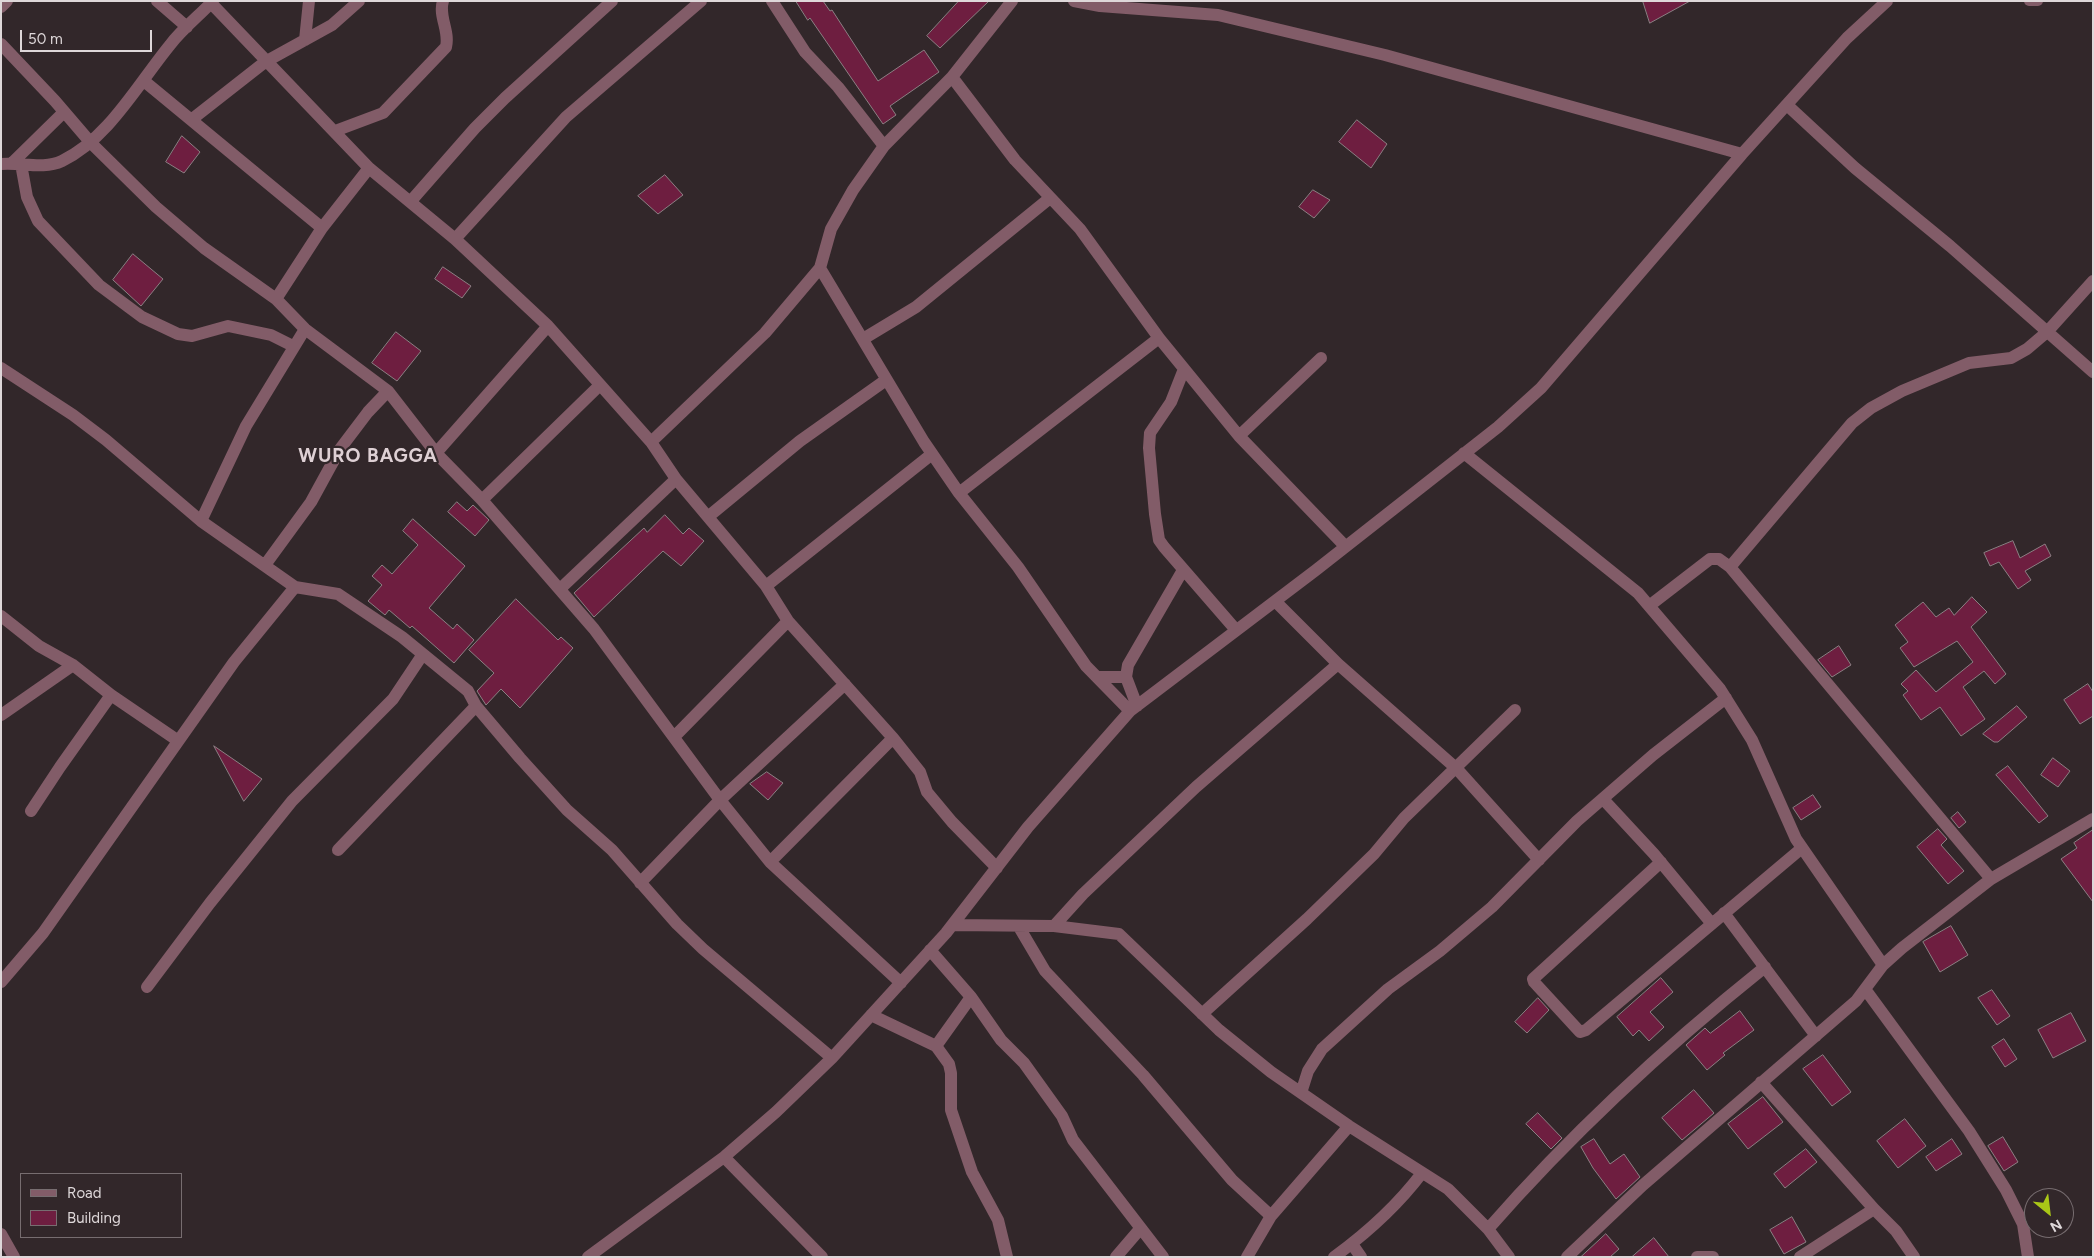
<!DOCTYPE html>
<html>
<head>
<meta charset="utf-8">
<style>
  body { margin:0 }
  #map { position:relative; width:2094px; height:1258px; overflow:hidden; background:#32272a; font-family:Figtree,sans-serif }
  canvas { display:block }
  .frame { position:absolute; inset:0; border:2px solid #ded7d9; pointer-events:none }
  .legend { position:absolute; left:20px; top:1173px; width:162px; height:65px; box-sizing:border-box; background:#32272a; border:1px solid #776d70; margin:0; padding:6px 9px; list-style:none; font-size:15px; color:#ded7d9 }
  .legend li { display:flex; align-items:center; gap:10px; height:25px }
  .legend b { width:25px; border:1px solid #776d70 }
  .north { position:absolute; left:2024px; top:1188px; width:50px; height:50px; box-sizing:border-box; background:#32272a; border:1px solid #776d70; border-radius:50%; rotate:151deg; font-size:14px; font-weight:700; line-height:20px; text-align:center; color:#ded7d9 }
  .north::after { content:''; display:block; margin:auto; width:18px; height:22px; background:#aac717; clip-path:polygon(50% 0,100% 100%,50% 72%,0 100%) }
  .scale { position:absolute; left:20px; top:30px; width:132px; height:22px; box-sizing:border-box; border:2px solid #ded7d9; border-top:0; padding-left:6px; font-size:15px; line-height:18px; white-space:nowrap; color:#ded7d9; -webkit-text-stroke:4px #32272a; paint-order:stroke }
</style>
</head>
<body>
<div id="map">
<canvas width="2094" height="1258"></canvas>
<div class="frame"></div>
<ul class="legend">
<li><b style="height:6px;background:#825c68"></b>Road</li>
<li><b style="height:14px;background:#6e1e40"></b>Building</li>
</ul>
<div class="north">N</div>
<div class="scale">50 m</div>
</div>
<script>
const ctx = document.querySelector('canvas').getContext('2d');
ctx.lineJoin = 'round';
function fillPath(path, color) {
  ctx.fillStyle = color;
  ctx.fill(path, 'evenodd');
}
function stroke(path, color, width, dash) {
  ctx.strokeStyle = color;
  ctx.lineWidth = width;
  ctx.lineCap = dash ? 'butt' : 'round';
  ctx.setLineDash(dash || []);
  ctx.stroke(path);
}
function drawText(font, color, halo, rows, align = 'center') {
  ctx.font = font + ' Figtree,sans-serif';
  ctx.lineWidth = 4.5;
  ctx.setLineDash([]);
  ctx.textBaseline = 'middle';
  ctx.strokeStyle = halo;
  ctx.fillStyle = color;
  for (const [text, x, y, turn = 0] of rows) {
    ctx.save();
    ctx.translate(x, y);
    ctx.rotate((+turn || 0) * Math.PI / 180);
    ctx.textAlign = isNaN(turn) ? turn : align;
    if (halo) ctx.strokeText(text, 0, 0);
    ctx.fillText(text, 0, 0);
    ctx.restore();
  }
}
const building = new Path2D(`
  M796,1h27l7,10 2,-1 46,71 46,-31 15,22 -49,34 6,9 -13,9 -73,-106 -2,2z
  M959,1h30l-49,47 -13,-12z
  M1643,1h47l-40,22z
  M1357,120l30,24 -16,24 -32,-26z
  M182,136l18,16 -16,21 -18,-11z
  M665,175l18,20 -25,19 -20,-18z
  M1313,190l17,10 -16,18 -15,-11z
  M133,254l30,25 -22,27 -28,-26z
  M443,267l28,19 -9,12 -27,-19z
  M396,332l25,19 -24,30 -25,-18z
  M457,502l10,9 6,-6 16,15 -14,16 -27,-24z
  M665,515l18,19 6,-6 15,13 -23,25 -18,-15 -69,66 -20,-24 70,-65 3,4z
  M413,519l52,47 -36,42 24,21 4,-5 17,16 -20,23 -42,-37 -2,2 -21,-18 -4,5 -17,-14 14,-16 -10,-9 10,-11 10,9 26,-29 -15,-14z
  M2013,541l7,17 25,-14 6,12 -26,15 6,9 -13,9 -19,-27 -9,4 -6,-13z
  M1972,597l15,15 -16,15 35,47 -11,10 -11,-13 -21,16 22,32 -24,17 -21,-29 -19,13 -18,-25 5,-4 -7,-7 15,-14 20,22 37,-30 -16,-21 -43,26 -14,-19 8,-6 -13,-17 28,-23 13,15 13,-9 5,7z
  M516,599l42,41 3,-3 12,11 -53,60 -19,-19 -15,16 -9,-14 17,-18 -25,-23z
  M1839,646l12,19 -19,12 -14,-17z
  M2088,684l5,8v24l-13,8 -16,-24z
  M2017,706l10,11 -29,25h-4l-11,-8z
  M214,746l48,33 -18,22z
  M2053,758l17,13 -12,16 -17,-12z
  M2008,766l40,50 -9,7 -43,-48z
  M767,772l16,11 -15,17 -18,-16z
  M1813,795l8,12 -20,13 -8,-12z
  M1958,812l8,10 -7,6 -8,-10z
  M1938,829l9,10 -6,6 23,26 -16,13 -31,-37z
  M2093,830v72l-32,-43 16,-11 -3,-5z
  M1951,926l17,29 -28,17 -17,-30z
  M1661,978l12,14 -23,20 14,15 -15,14 -10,-11 -6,6 -16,-19z
  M1992,990l18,26 -13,9 -19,-27z
  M1538,998l11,12 -22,23 -12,-11z
  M1740,1011l14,19 -31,23 2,2 -18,15 -21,-25 19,-17 5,5z
  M2071,1013l15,28 -33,17 -15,-28z
  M2004,1039l13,20 -12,8 -13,-20z
  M1823,1055l28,37 -19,14 -29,-37z
  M1694,1090l20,23 -32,27 -20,-22z
  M1763,1097l20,25 -35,27 -20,-25z
  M1538,1113l24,25 -11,11 -25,-25z
  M1905,1119l21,27 -28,22 -21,-27z
  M2003,1137l15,25 -14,9 -16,-25z
  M1594,1139l16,25 14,-10 16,23 -24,22 -23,-31 -12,-21z
  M1952,1139l10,15 -26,17 -10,-14z
  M1806,1149l11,13 -32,26 -11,-14z
  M1792,1217l14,25 -22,12 -14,-24z
  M1606,1234l13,15 -9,8h-29z
  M1654,1238l15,19h-37z`);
const lane = new Path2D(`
  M2029,1h9`);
const street = new Path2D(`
  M157,1l30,26
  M772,1l33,51 33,35 46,59
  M1074,1l26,5 118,9 167,40 357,99
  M211,3l158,165 86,71 93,87 103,116 25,37 90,107 22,35 105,117 27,34 7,20 25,30 45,46
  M1,7l6,-6
  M305,40l4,-39
  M1,44l54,57 36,42 65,64 48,41 72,51 29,30 83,62 48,62 46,47 112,129 126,171 50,62 131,121
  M952,77l63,83 65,69 79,109 80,98 106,110
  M144,81l178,147
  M1787,105l68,63 95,78 143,126
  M191,120l74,-58 67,-37 27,-24
  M335,131l48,-18 63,-66c4,-16 -8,-31 -3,-46
  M12,163l52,-51
  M1,164c20,-2 42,6 61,-3 46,-22 76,-77 108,-116 12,-16 29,-29 43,-44
  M21,164l6,33 11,24 61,64 43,32 36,17 14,2 36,-10 43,9 22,11
  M411,201l64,-73 30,-30 107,-97
  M455,239l111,-122 135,-116
  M820,268l104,174 35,51 59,74 68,99 44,45
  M276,299l46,-71 47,-60
  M863,339l53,-32 134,-109
  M1,368l72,47 33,25 95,81 94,66 43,7 64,43 66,54 8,15 44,52 47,52 45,40 65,74 26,25 129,109
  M1184,369l-13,33 -21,31 -1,15 6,66 4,26 5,7 72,83
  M1239,436l82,-78
  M651,442l114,-109 55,-65 11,-39 22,-39 31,-44 68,-69 60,-76
  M436,453l112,-127
  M1464,453l174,140 82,96 32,51 44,99 87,126
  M959,493l200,-155
  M482,500l118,-115
  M709,516l91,-75 86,-61
  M201,521l45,-95 59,-97
  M265,565l46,-63 29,-53 28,-37 20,-21
  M1730,567l122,-144 19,-15 31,-17 67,-28 42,-5 16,-9 20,-17 46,-51
  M766,586l166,-132
  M560,589l116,-110
  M1275,601l63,63 119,105 82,91
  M1649,606l61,-47h9l11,8 261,312
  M1,616l38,30 34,19 38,30 66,45
  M1097,677h29
  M1137,706l-11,-29 2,-12 55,-95
  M1,715l72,-50
  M674,737l114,-116
  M1603,799l51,55 58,70
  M31,811l29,-44 51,-72
  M338,850l138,-144
  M770,862l123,-124
  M1661,862l-128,117 1,3 46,50 6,-2 216,-182
  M640,883l80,-83 125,-116
  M1724,913l92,123
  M952,925l102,1 65,8 100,96 52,42 78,54 99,63 40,40 21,28
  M1054,926l29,-32 113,-107 142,-123
  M1019,927l26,44 98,104 89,105 39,36
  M930,950l41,47 30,43 23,23 38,53 11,24 90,117
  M1,982l42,-49 191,-271 61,-75
  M147,987l63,-84 82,-102 101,-102 30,-45
  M1865,989l104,142 37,59 17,34 5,33
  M1202,1014l105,-95 67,-65 30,-36 111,-108
  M871,1015l65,31 13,18 2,9v37l21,62 26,48 9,37
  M936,1046l35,-49
  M1761,1082l113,127 22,22 18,26
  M1301,1093l7,-22 14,-22 66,-60 52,-38 52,-44 85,-86 76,-66 73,-57
  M724,1157l98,100
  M1488,1229c84,-96 177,-182 277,-262
  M1,1234l13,23
  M1352,1244l9,13
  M588,1257l136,-100 52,-45 56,-54 114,-125 82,-106 102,-116 186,-141 182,-143 43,-39 201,-234 105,-116 40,-37
  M1116,1257l24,-28
  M1247,1257l24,-41 78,-90
  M1334,1257c33,-24 63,-51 88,-84
  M1567,1257l76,-72 213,-184 27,-36 19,-17 89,-69 102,-60
  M1697,1257h16
  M1800,1257l74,-48`);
const districtNames = [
  ["WURO BAGGA",368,456]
];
fillPath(building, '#6e1e40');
stroke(building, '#8c7f83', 1);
stroke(lane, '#825c68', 10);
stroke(street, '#825c68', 12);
ctx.letterSpacing = '1px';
drawText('bold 19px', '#ded0d4', '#32272a', districtNames);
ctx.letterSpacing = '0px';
</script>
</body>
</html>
